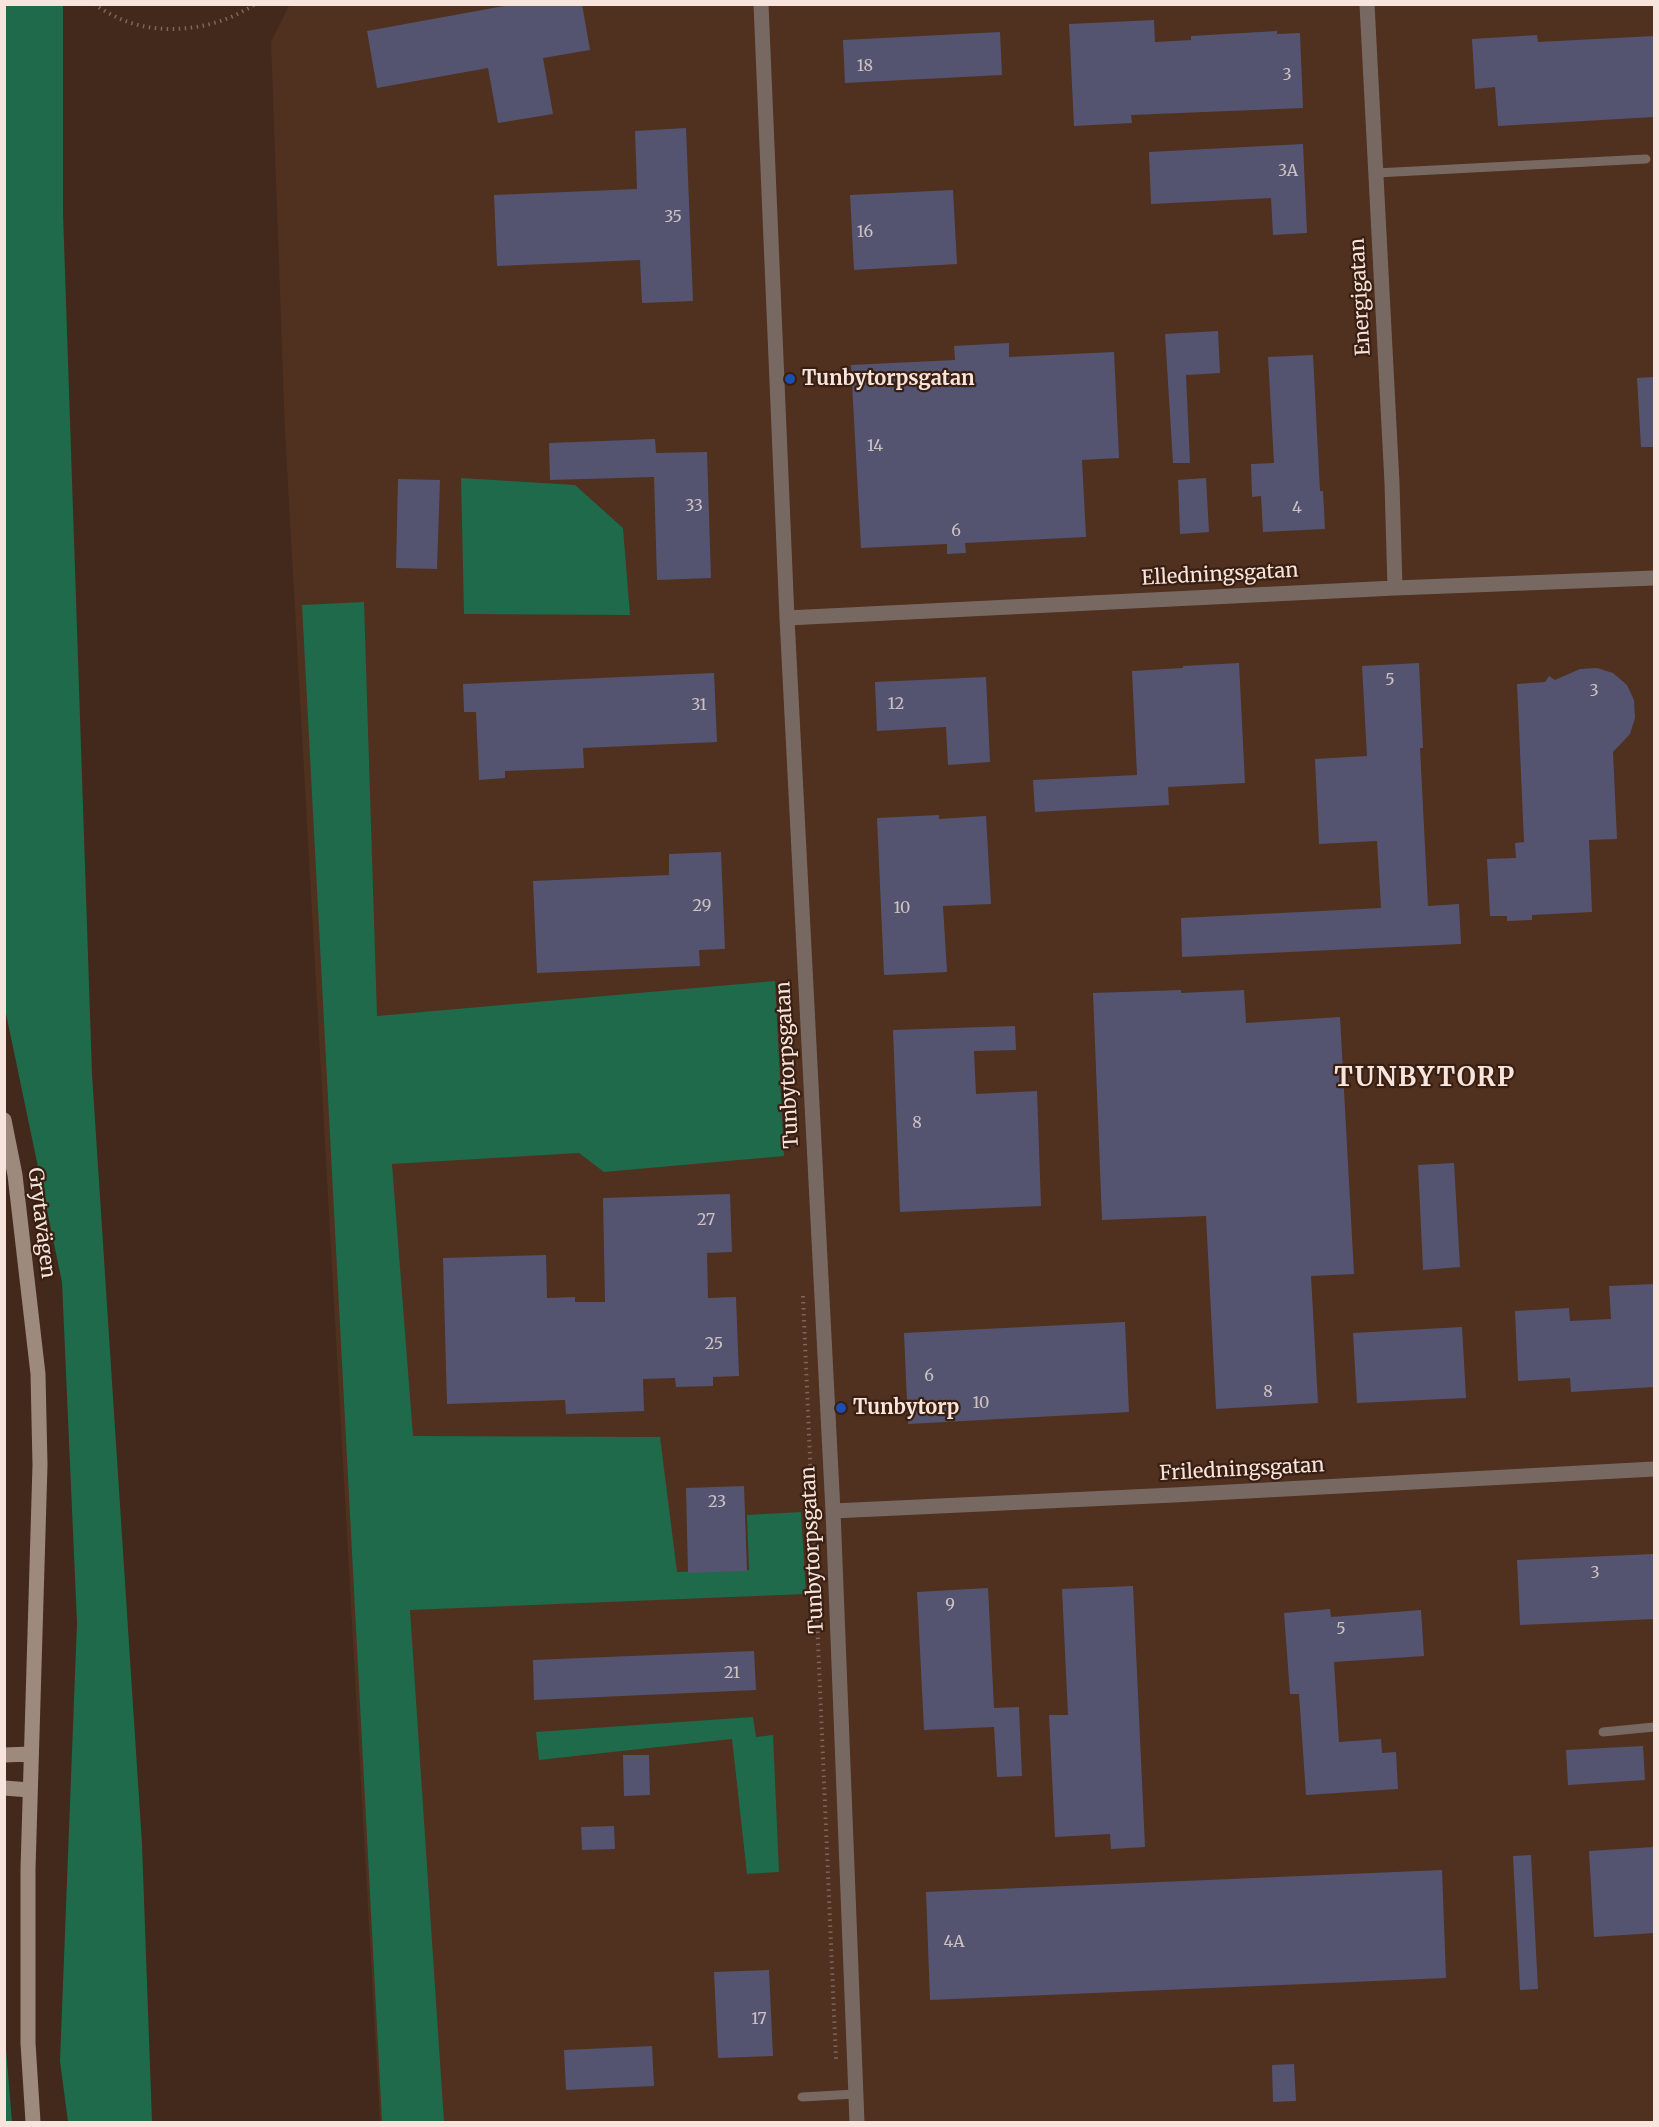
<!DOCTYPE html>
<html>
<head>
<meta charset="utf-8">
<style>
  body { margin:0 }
  #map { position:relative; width:1659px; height:2127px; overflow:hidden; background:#43291b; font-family:Merriweather,serif }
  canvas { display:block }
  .frame { position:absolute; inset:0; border:6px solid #f7e5dd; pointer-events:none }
</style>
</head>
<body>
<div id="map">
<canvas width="1659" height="2127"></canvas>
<div class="frame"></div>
</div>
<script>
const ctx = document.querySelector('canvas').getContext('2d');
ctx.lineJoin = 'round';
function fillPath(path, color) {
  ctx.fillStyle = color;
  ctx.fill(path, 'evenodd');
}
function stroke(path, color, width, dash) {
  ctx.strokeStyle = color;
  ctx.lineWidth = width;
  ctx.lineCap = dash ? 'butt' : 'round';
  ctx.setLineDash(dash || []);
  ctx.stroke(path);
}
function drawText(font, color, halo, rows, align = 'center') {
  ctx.font = font + ' Merriweather,serif';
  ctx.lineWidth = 4.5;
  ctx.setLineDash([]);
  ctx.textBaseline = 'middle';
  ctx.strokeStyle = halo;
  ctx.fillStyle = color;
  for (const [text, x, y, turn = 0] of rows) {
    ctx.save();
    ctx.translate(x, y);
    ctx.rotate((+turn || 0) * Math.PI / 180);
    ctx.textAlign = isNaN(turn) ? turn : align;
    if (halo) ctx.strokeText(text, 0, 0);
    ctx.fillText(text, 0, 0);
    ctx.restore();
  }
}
const built = new Path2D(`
  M290,4l1364,1v2117h-1274l-95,-1689 -14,-391z`);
const forest = new Path2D(`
  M4,5h59v208l29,861 50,770 10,278h-84l-8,-61 17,-438 -15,-341 -58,-278z
  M461,478l114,7 48,43 7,87 -166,-1z
  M364,602l13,414 398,-35 9,175 -180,16 -25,-19 -187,11 21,272 247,1 17,135 72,-2 -2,-55 54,-3 5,82 -396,16 34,512h-62l-80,-1517z
  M753,1717l3,20 17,-2 6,137 -32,2 -15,-135 -193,21 -3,-28z
  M5,2037l7,85h-7z`);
const building = new Path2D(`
  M515,4h67l8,46 -47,8 10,56 -55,9 -10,-55 -111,20 -10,-57z
  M1154,20l1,22 36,-2v-4l86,-5v3l23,-1 3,75 -172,7 1,8 -58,3 -5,-102z
  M1000,32l2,43 -157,8 -2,-43z
  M1537,35l1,7 116,-6v81l-156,9 -3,-39 -20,2 -3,-50z
  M686,128l7,173 -51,2 -2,-43 -143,6 -3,-71 143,-6 -2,-58z
  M1303,144l4,89 -34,2 -2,-37 -120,6 -2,-52z
  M953,190l4,74 -103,6 -4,-75z
  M1218,331l2,42 -34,2 4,88h-17l-8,-129z
  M1009,343v14l105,-5 5,106 -37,2 4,77 -121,6 1,10 -19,1v-10l-86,4 -10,-183 104,-5 -1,-14z
  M1313,355l7,136h3l2,38 -62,3 -2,-36 -9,1 -1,-33 23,-1 -6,-106z
  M1654,377v70h-13l-4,-69z
  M655,439l1,14 51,-1 4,126 -54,2 -3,-103 -104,3 -1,-37z
  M1206,478l3,54 -29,2 -2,-54z
  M398,479l42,1 -3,89 -41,-1z
  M1239,663l6,120 -77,4 1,18 -134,7 -2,-32 104,-5 -5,-104 51,-3v-2z
  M1419,663l4,85h-3l8,158 31,-2 2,40 -279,13 -1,-39 200,-10 -4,-67 -58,3 -4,-85 52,-3 -5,-90z
  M1597,668l16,5 14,12 7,15 1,18 -5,16 -17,18 4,87 -28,1 3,72 -60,3v5l-25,1v-5h-17l-3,-57 29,-1 -1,-15 9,-1 -7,-158 28,-2 4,-6 6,4 25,-11z
  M714,673l3,69 -134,6 1,20 -79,3v7l-26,2 -3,-68h-12l-1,-28z
  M986,677l4,85 -42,3 -2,-38 -69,4 -2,-49z
  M939,815v4l47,-3 5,88 -48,2 4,66 -63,3 -7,-157z
  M721,852l4,97 -26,1 1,16 -163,7 -4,-92 136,-6v-21z
  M1181,990v3l63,-3 2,33 94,-6 14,257 -43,2 7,127 -102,6 -10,-193 -104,4 -9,-227z
  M1015,1026l1,24 -42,1 2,43 61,-3 4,115 -141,6 -7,-182z
  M1454,1163l6,104 -37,3 -5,-105z
  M730,1194l2,58 -25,1 1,45 28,-1 3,79 -26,1v9l-37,1 -1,-9 -32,1 1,32 -78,3 -1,-14 -118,4 -4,-146 103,-3 1,43 28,-1v5h30l-2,-104z
  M1654,1284v103l-83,5 -1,-14 -52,3 -3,-70 54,-3 1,13 41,-2 -2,-33z
  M1125,1322l4,90 -221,12 -4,-91z
  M1462,1327l4,71 -109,5 -4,-70z
  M744,1486l3,85 -59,2 -2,-85z
  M1654,1554v65l-134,6 -3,-65z
  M1133,1586l12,261 -34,2 -1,-15 -55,3 -6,-122h19l-6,-126z
  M988,1588l6,120 25,-1 3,69 -25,1 -3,-50 -70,3 -7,-138z
  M1330,1609l1,8 90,-7 3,46 -90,6 5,80 42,-3 1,14 14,-1 2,37 -92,6 -7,-101h-9l-6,-81z
  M754,1651l2,39 -222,10 -1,-40z
  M1643,1746l2,34 -77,5 -2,-35z
  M623,1755h26l1,40 -26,1z
  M614,1826l1,23 -33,1 -1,-23z
  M1654,1847v86l-60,4 -5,-86z
  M1531,1855l7,134 -18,1 -7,-134z
  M1442,1870l4,108 -516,22 -4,-108z
  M769,1970l4,86 -55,2 -4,-86z
  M652,2046l2,40 -88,4 -2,-40z
  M1294,2064l2,37 -23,1 -1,-37z`);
const path = new Path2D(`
  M94,4c9,6 19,12 29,16 41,17 96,9 132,-16
  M803,1296l33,763`);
const lane = new Path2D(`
  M1376,173l270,-14
  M1603,1732l51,-5
  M802,2097l54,-3`);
const street = new Path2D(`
  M761,4l26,614 46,893 24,611
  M1367,4l25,479 3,105
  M787,618l608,-30 259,-10
  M833,1511l341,-16 480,-26`);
const secondary = new Path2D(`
  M4,1120l11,55 23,199 2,91 -12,404v174l5,79
  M4,1755l27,-1
  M4,1788l26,2`);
const markers = [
  [790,379,6,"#1a4fb4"],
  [841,1408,6,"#1a4fb4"]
];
const numberNames = [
  ["18",865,66],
  ["3",1287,75],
  ["3A",1288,171],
  ["35",673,217],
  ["16",865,232],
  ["14",875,446],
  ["33",694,506],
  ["4",1297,508],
  ["6",956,531],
  ["5",1390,680],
  ["3",1594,691],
  ["12",896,704],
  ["31",699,705],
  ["29",702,906],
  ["10",902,908],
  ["8",917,1123],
  ["27",706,1220],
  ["25",714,1344],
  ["6",929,1376],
  ["8",1268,1392],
  ["10",981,1403],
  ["23",717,1502],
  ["3",1595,1573],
  ["9",950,1605],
  ["5",1341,1629],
  ["21",732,1673],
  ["4A",954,1942],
  ["17",759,2019]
];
const streetNames = [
  ["Energigatan",1361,297,-93],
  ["Elledningsgatan",1220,575,-3],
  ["Tunbytorpsgatan",788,1065,-93],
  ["Grytavägen",41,1223,83],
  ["Friledningsgatan",1242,1470,-3],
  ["Tunbytorpsgatan",813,1550,-93]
];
const poiNames = [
  ["Tunbytorpsgatan",802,379],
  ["Tunbytorp",853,1408]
];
const districtNames = [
  ["TUNBYTORP",1425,1079]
];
fillPath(built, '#50301f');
fillPath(forest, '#1e6a4b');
fillPath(building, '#545470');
stroke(path, '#7d665a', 4, [1.5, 4.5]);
stroke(lane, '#776962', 9);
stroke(street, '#776962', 15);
stroke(secondary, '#9e897d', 15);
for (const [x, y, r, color] of markers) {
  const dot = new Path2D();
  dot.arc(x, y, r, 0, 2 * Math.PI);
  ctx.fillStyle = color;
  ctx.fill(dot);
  stroke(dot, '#391f12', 2);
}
drawText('16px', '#cec1c2', null, numberNames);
drawText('20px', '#f7e5dd', '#391f12', streetNames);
drawText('bold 20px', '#f7e5dd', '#391f12', poiNames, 'left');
ctx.letterSpacing = '1.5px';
drawText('bold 26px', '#f7e5dd', '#391f12', districtNames);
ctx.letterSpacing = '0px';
</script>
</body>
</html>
